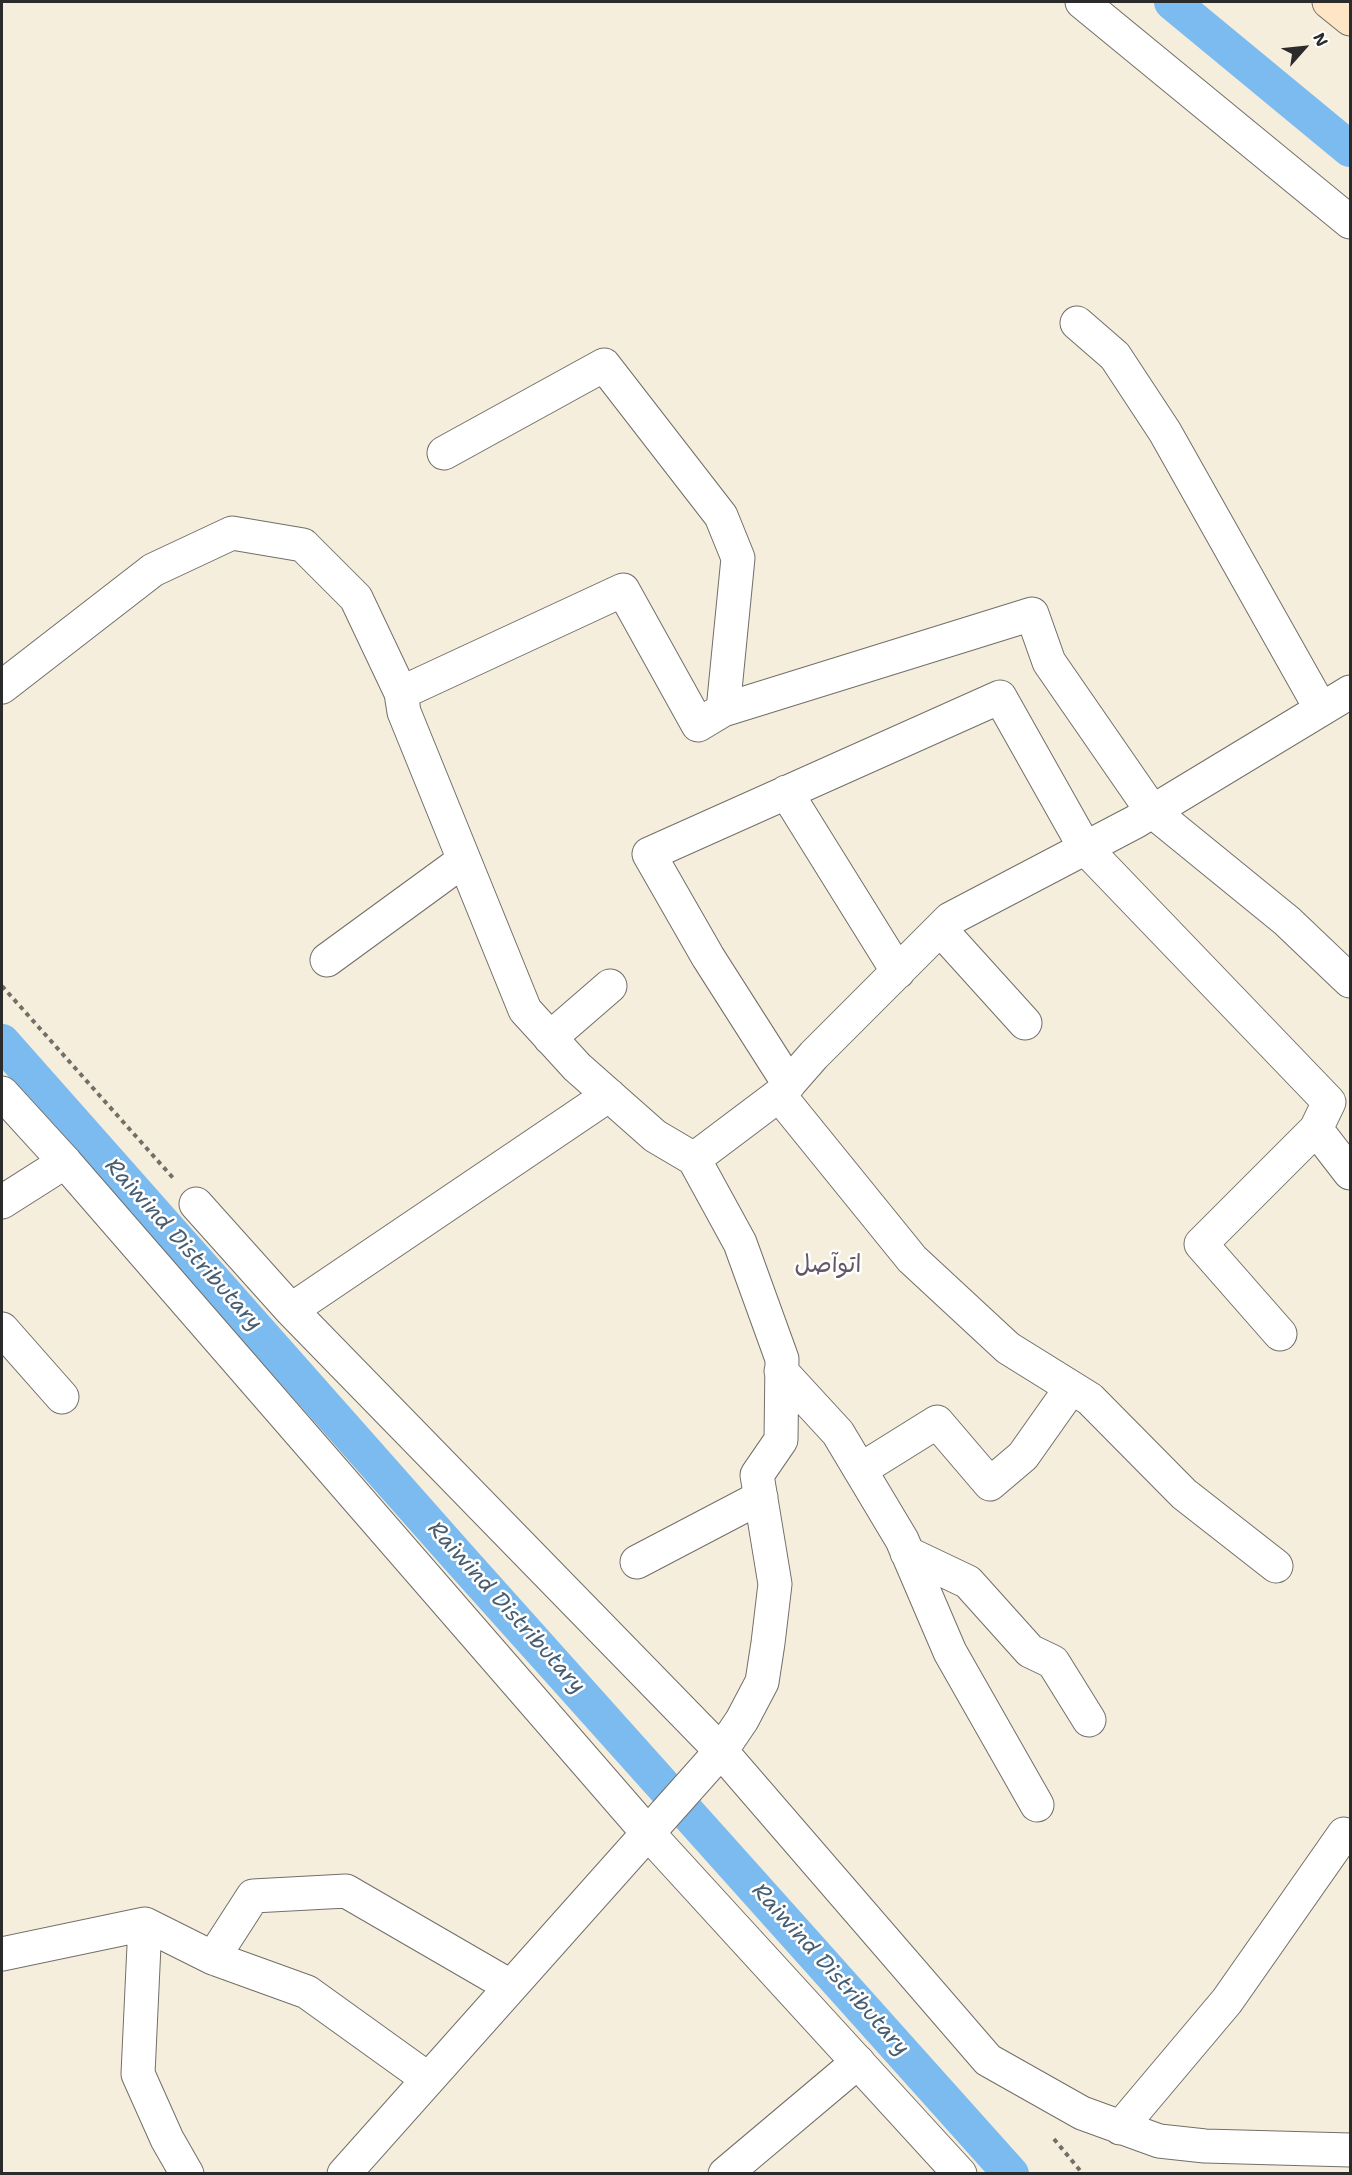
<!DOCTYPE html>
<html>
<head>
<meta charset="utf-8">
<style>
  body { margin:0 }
  #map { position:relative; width:1352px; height:2175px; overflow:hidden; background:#f6eedc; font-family:"Shantell Sans",sans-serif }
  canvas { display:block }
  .frame { position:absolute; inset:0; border:3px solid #2b2b2b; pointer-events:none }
  .north { position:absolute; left:1274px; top:18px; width:60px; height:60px; -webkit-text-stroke:4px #fff; paint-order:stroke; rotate:63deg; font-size:16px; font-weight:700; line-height:24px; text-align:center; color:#2b2b2b }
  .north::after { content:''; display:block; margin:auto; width:21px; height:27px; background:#2b2b2b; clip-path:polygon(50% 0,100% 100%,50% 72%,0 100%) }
</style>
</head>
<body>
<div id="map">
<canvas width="1352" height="2175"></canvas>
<div class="frame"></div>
<div class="north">N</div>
</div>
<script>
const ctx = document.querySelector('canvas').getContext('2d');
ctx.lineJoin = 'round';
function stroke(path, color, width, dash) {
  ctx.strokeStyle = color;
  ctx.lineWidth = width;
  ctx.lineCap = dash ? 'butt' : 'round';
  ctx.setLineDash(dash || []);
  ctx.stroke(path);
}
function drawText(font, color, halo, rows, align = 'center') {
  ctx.font = font + ' "Shantell Sans","Playpen Sans Arabic",sans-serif';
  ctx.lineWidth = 5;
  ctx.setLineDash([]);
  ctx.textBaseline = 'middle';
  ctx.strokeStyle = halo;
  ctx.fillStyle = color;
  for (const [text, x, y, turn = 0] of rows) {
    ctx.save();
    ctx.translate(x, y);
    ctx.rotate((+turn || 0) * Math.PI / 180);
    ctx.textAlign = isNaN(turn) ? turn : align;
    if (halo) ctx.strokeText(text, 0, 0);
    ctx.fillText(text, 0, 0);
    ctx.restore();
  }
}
const canal = new Path2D(`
  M1172,2l178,147
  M2,1042l457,516 552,616`);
const path = new Path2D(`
  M2,986l172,193
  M1054,2139l29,35`);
const minor = new Path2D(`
  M1082,2l268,220
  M1077,323l38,33 50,76 156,277
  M444,453l160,-88 117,151 17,42 -15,152 309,-96 17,48 103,149 135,110 63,60
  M2,687l151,-117 79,-37 71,12 53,53 45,95 3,19 121,298 52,57 78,69 39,23 85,-64 35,-40 136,-136 185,-97 215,-130
  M401,693l222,-103 75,135 25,-15
  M786,792l112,180
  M940,929l85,94
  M327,960l137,-100
  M550,1038l60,-52
  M789,1084l-81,-127 -59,-103 351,-157 85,151 244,254 -13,27 34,44
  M779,1095l133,164 96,89 82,51 94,95 92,72
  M2,1202l63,-40
  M196,1204l95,106 430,441 267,309 94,53 77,28 46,5 145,4
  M291,1310l318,-215
  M2,1329l60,68
  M1280,1334l-79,-90 115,-115
  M781,1371l57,62 64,107 48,112 87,153
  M860,1470l77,-48 53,62 33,-28 48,-68
  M907,1553l61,29 62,69 23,11 36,58
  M637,1562l124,-65
  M145,1924l-7,150 29,65 20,35
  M2,1954l143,-30 68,34 40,-62 93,-5 164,95
  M213,1958l94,34 121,87
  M1120,2128l107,-127 117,-167
  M344,2174l377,-423 21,-31 20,-38 6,-39 7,-59 -18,-109 24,-35 1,-81 -42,-116 -46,-84
  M725,2174l133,-112`);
const tertiary = new Path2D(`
  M2,1093l63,69 582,670 313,342`);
const secondary = new Path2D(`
  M1329,2l21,17`);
const waterNames = [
  ["Raiwind Distributary",183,1245,48],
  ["Raiwind Distributary",506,1608,48],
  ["Raiwind Distributary",830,1970,48]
];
const quarterNames = [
  ["اتوآصل",828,1266]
];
stroke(canal, '#7cbbf0', 36);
stroke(minor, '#726f69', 35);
stroke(tertiary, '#726f69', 35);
stroke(secondary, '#726f69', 35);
stroke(path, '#726f69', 4, [4.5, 4.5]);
stroke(minor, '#fff', 33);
stroke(tertiary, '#fff', 33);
stroke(secondary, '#fee5c5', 33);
drawText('italic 22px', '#475d70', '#fff', waterNames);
drawText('24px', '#625765', '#fff', quarterNames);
</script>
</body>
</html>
